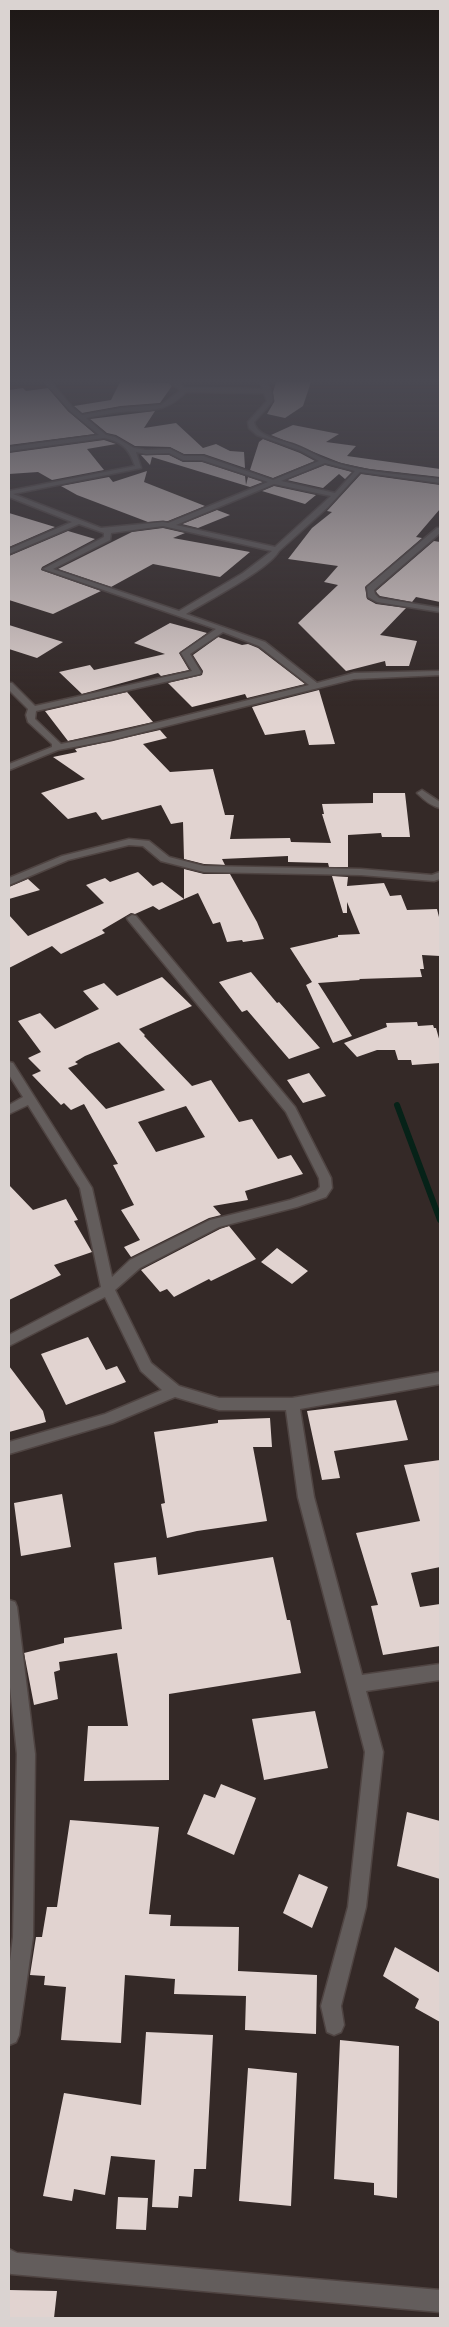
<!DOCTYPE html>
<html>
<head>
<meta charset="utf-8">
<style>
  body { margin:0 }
  #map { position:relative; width:449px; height:2327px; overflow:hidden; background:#342927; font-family:Poppins,sans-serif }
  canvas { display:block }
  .frame { position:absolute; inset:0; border:10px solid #dad3d1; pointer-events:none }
</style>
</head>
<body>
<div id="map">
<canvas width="449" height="2327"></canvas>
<div class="frame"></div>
</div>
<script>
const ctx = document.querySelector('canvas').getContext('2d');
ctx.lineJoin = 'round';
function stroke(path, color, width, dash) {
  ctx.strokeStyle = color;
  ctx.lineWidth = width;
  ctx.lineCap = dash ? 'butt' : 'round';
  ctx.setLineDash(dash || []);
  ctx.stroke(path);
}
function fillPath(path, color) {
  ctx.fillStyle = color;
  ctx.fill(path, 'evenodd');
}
const stream = new Path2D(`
  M397,1105l43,115`);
const building = new Path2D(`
  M120,382l49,1 3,3 -12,17 -39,3 -39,7 -8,-7 37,-6z
  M276,382h35l-8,24 -18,12 -18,-4 7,-12 -1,-10z
  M23,388l3,3 22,-3 20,23 27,23 -86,11v-55z
  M155,411l-11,17 32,-5 27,25 13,-4 14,7 14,1 1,16 -41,-14h-20l-14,-7 -35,-1 -19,-11 -9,-2 -17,-14z
  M293,425l46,9 -13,8 30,4 -9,10 93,13v8l-71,-8 -28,-6 -70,-28z
  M263,439l37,14 15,8 -42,17 -23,-8 9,-28z
  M104,440l12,4 -29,5 17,21 -52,10 -14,-8 -29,2v-21z
  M141,455h28l14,7h19l43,14 1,9 2,-8 15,5 -13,5 -98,-30 -2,8z
  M325,465l27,7 -7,7 -6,-5 -16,14 -36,-8z
  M147,471l-3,11 61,24 -37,15 -20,1 -71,-27 -16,-9 48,-9 4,5z
  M361,474l79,11v24l-24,28 6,1 -57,49 2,12 9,5 30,4 -26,27 37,6 -8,25h-23l-1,-5 -39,10 -48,-48 40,-38 -14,-3 14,-16 -50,-7 24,-31 20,-16 -5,-1z
  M274,486l42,9 -11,9 -43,-13z
  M217,510l13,5 -32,13 -16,-4z
  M9,513l46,14 -46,20z
  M163,528l22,5 -12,5 77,14 -30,25 -67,-13 -42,23 -53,-18 74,-37z
  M68,531l27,8 -53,28 -1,3 60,21 -48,23 -44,-14v-44z
  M434,541l6,1v60l-24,-5 -4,5 -32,-6 -3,-3 -1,-2z
  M170,623l37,10 -28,20 10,17 -28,6 -3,-3 -76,21 -23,-22 31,-7 4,5 71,-16 -31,-11z
  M9,625l54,17 -26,16 -28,-9z
  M218,637l24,8 6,-1 10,4 47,36 -58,14 -2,-4 -53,13 -24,-24 34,-8 1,-4 -10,-16z
  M319,690l16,54 -26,1 -4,-15 -40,5 -13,-28z
  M127,692l26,30 -85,19 -23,-30z
  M160,730l7,8 -24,6 27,28 43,-3 12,46h9l-4,24 60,-1 1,4 40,1 -9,-29h2l-2,-10 51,-1v-10h32l5,44h-28l-1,-4 -33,2v32h-19l-1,-4 -40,-1v-6l-66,3 3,6 -21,-1 -20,-5 -1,-37 -12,2 -10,-19 -59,15 -6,-8 -28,7 -27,-26 44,-14 -32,-22 24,-5 -2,-3z
  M184,869l20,5h26l27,48 7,17 -21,3 -1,-2 -15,2 -7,-20 -7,2 -15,-31 -39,17 -6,-4 -18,8 -4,-1 -29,17 3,3 -44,21 -9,-8 -43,22v-53l19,21 76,-33 -18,-18 19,-7 5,4 28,-10 15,14 9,-4 22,17z
  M332,876l16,1 -1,9 37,-3 6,13 11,-1 6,15 30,-1 3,12v35l-18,-1 2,14h-4l2,8 -63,2 1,1 -42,3 34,53 -19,7 -27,-58 6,-3 -22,-34 48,-11v-2l22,-1 -13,-32v11h-4z
  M28,879l12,11 -31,9v-12z
  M251,972l26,31 2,-1 41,46 -31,11 -42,-49 -5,2 -23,-30z
  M162,977l30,29 -53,23 6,6 -1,1 48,50 19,-6 28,42 13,-3 26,40 13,-4 12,19 -58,17 3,9 -35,6 8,9 -12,3 -78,39 -7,-10 16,-7 -19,-30 13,-5 -21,-40 5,-1 -34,-60 -13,6 -7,-7 -3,2 -29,-30 9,-4 -13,-13 13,-6 -23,-31 22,-8 15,16 44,-20 -16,-18 21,-8 13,13zM119,1042l46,48 -59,19 -38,-41 10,-4 -3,-2 10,-6zM186,1106l19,31 -49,15 -18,-30z
  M417,1022l1,4 15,-1 1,3h2l4,14v21l-28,2 -1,-5h-13l-3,-10h-18l-20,7 -13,-14 43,-16 -1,-4z
  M309,1073l17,23 -23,7 -16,-23z
  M9,1185l24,25 33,-11 12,21 -4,1 18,31 -38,13 7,10 -52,25z
  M229,1226l27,33 -45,22 -2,-2 -35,18 -7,-8 -7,3 -19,-22 79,-41z
  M277,1248l31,23 -16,13 -31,-22z
  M88,1337l18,33 11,-4 9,16 -60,23 -25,-51z
  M9,1366l34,45 3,11 -37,10z
  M396,1400l12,40 -74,11 6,27 -18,2 -15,-69z
  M270,1418l2,29h-19l14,74 -70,10 -30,7 -6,-34 4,-1 -11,-71 64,-9v-3z
  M440,1460v107l-29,6 9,34 20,-3v42l-57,9 -12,-49 7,-1 -22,-72 64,-12 -16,-56z
  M62,1494l9,53 -50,9 -7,-53z
  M156,1557l2,18 115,-18 14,63h3l11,53 -132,21v86l-85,1 4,-55h40l-11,-73 -58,9 1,8 -6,2 4,27 -24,6 -10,-52 40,-10v-5l58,-9 -8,-66z
  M315,1711l13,57 -64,12 -12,-61z
  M221,1784l35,14 -22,57 -47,-21 17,-40 11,4z
  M407,1812l33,9v58l-43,-13z
  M70,1820l89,7 -10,87 22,1 -1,11 69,1 -1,44 79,4 -1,59 -71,-4 1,-34 -72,-2 1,-15 -50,-4 -4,68 -60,-3 5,-53 -22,-2 1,-9 -15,-1 6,-38h6l5,-30h10z
  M299,1874l29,13 -16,41 -29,-15z
  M395,1947l45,26v49l-25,-14 4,-9 -36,-23z
  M146,2032l67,3 -7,134h-12l-2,28 -13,-1 -1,12 -26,-1 3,-47 -44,-4 -6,39 -31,-6 -2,12 -29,-5 21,-103 77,12z
  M340,2040l59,6 -2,152 -23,-3v-12l-40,-4z
  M248,2068l49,5 -6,133 -52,-5z
  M118,2197l30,1 -2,32 -30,-1z
  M9,2290l48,1 -3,27h-45z`);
const minor = new Path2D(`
  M45,382h6l22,26 9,7 39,-7 40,-3 19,-14 -9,-9h6l7,6 79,1 -3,-7h6l5,9 2,10 -19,21c2,14 26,18 38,22 12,4 23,11 35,16 36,13 76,14 113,19v4l-80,-11 -32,35 -49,44c-11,19 -72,50 -93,63l79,28 52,41 37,-10 86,-2v4l-86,4 -243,61 -53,10 -49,20v-6l43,-17v-3l-24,-22 -2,-7 2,-6 -19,-19v-7h3l23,23 157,-35 -11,-18 35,-24 -173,-60 61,-32v-4l-25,-9 -70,30v-5l63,-27 -63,-25v-6l126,-25c-6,-17 -12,-24 -31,-28l-95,13v-4l90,-12 -30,-25zM186,392l78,1 3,8 -19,21 1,6 8,7 44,16 18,10 -46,19 -70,-24h-19l-14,-7 -24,1 -12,-2 -19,-11 -9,-2 -20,-17c12,-2 23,-5 35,-6 27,-3 44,2 65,-20zM136,452l10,2 23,-1 14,7h19l66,22 -100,41 -5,-1 -62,6 -88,-34 128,-26zM325,463l30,8 -20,22 -54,-12zM274,484l57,12 -56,51 -99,-22zM163,526l109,25 -29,22 -64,38 -126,-42 57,-29 1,-7zM223,632l36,14 50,39 -198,49 -50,10 -26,-25 1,-8 164,-37 1,-2 -11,-18z
  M437,528h3v5l-66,57 1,4 4,4 61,10v4l-63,-10 -9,-5 -1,-10z
  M422,790l18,12v6c-9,-2 -16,-8 -23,-15z
  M129,839l20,2 20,16 35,9 157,3 71,6 8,-3v7l-6,2 -73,-6 -157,-3 -43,-11 -18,-15 -14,-1 -61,15 -59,25v-7l53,-22z
  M132,915l4,1 159,191 36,71 1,10 -6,9 -29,10 -78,20 -79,41 -25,22 36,73 28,23 40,12h73l148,-26v12l-140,25 14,88 48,178 78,-11v16l-74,11 17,61 -17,155 -25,99 3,19 -3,7 -7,3 -7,-3 -6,-26 27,-99 17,-155 -67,-255 -12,-87h-67l-44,-13 -62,26 -104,31v-12l96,-28 57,-24 -21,-19 -36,-74 -96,49v-11l92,-48 -21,-99 -52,-83 -19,9v-9l14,-8 -14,-22v-13l4,1 79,125 20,89 18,-17 80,-40 80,-20 26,-9 4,-4 -1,-9 -33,-66 -158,-192 -1,-2z
  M9,1600l6,2 2,5 18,147 -2,183 -14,98 -3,7 -7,3v-76l4,-32 4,-183 -8,-76z
  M9,2249l8,4 423,37v22l-429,-38 -2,-1z`);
stroke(stream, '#062218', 6);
fillPath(building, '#e1d3d0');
stroke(minor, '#4f4442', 3);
fillPath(minor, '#635d5c');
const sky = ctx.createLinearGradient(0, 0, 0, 707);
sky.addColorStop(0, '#1d1715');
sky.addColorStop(0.54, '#4a4952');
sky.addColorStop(1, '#4a495200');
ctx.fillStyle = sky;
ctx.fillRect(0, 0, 449, 707);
</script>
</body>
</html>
